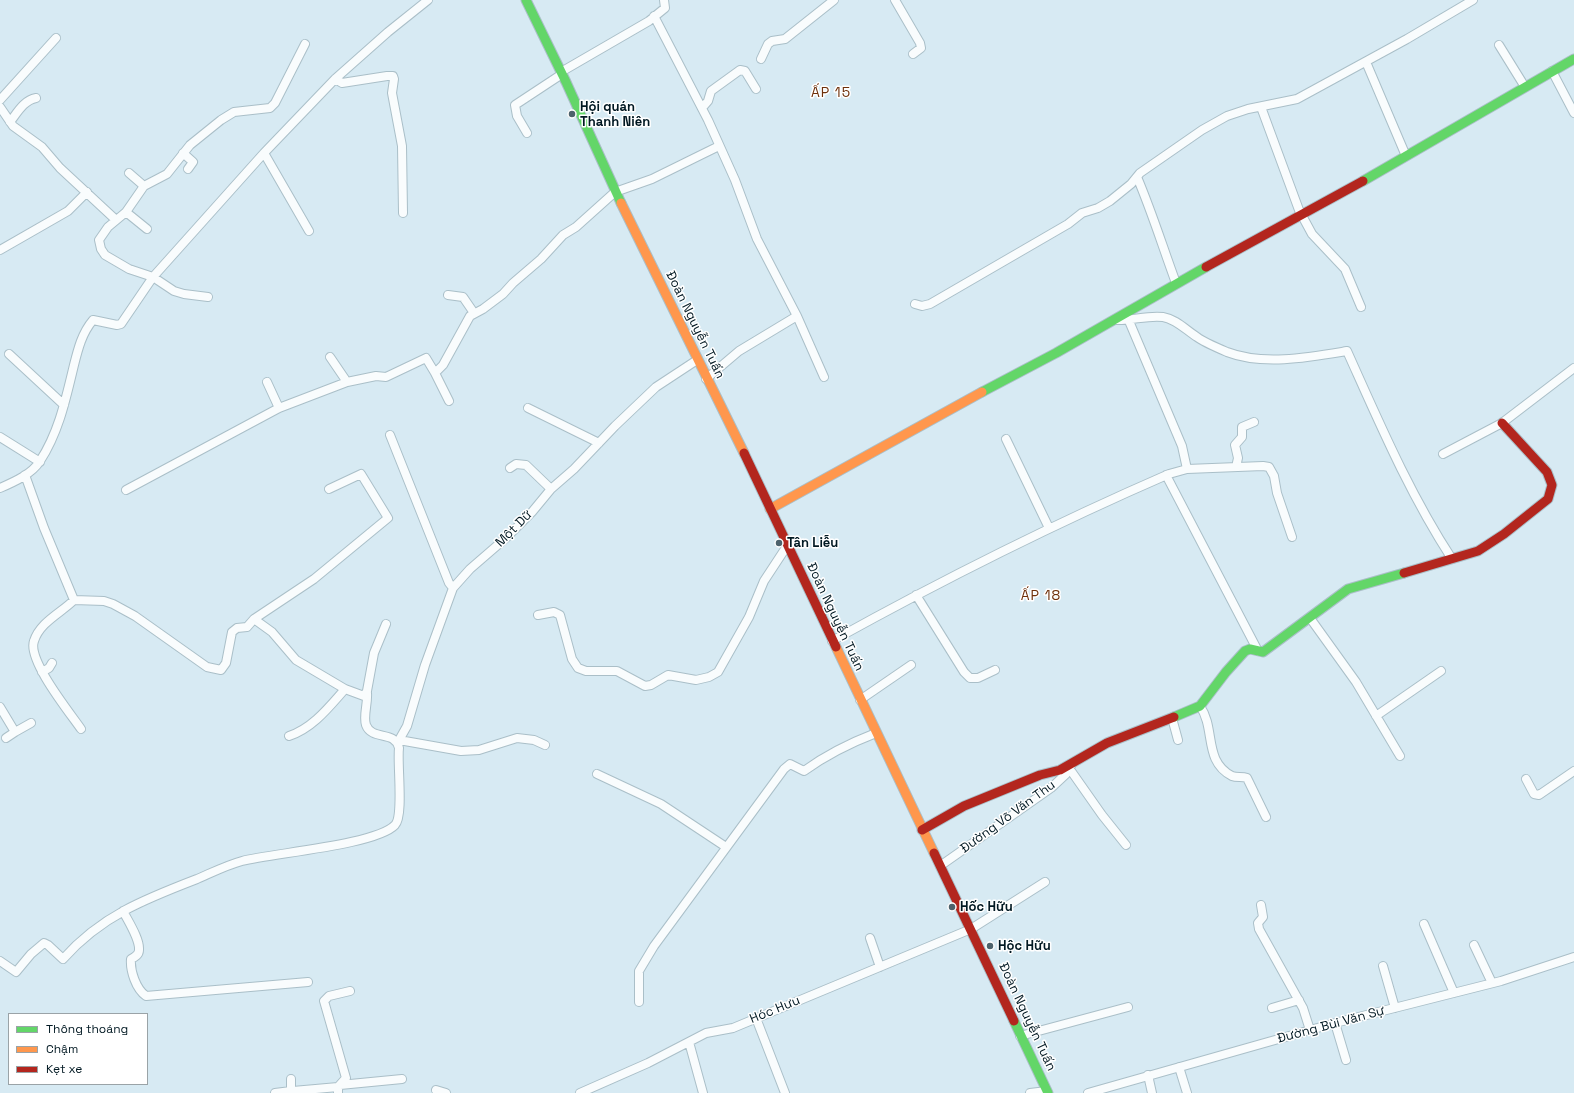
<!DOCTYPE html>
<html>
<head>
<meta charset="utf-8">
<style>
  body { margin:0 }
  #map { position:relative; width:1574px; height:1093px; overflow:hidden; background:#d7eaf3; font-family:"Space Grotesk",sans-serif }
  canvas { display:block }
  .legend { position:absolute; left:8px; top:1013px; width:140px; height:72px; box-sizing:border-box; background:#fff; border:1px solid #9aa3a7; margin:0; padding:5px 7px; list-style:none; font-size:12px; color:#021923 }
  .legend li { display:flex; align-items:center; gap:8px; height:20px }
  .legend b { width:20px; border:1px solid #9aa3a7 }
</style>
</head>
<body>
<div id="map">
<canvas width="1574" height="1093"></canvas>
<ul class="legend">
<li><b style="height:5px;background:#63d668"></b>Thông thoáng</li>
<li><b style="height:5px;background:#ff974d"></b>Chậm</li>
<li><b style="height:5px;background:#b3261e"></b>Kẹt xe</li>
</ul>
</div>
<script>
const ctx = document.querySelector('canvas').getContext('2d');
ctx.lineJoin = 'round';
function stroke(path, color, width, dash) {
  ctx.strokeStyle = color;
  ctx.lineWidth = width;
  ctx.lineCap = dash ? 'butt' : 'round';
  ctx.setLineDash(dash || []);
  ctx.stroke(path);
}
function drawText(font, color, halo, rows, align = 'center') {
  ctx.font = font + ' "Space Grotesk",sans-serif';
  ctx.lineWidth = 3;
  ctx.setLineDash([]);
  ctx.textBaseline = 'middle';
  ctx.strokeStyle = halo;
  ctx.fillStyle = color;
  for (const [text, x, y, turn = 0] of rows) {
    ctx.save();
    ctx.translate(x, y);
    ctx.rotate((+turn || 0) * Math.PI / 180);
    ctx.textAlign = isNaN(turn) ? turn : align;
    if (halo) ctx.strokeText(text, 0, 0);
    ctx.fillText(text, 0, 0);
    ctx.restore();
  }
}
const street = new Path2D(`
  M895,0l25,43 1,5 -8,6
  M654,16l54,104 27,60 22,59 40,77 27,61
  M1499,45l26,42
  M761,59l7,-15 4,-3 13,-2 49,-39
  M1366,62l40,94
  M1552,71l22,42
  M561,72l88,-51 16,-13 -1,-8
  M335,79l7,4 45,-7h6l1,3 -2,14 10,53 1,67
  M0,100l56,-62
  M0,107l13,19 29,21 18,21 56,52
  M1261,107l38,103 13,24 33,35 16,38
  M702,108l6,-7 3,-10 29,-21 5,1 11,18
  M10,122c7,-9 14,-22 26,-24
  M527,133l-10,-17 -2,-11 47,-31
  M183,153l10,9 -5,7
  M264,153l45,78
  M129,173l15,13 -18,26 -18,15 -9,13 2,9 4,6 24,14 24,8 21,14 10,3 24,3
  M1137,177c15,35 26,71 39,106
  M144,186l23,-12 23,-29 31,-25 13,-8 36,-4 5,-5 30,-59
  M126,212l21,17
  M0,250l68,-39 19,-19
  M448,295l15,2 11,16
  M915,304l7,2 8,-2 138,-80 14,-11 16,-5 12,-7 21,-17 9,-11 62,-43 25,-14 21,-7 49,-10 110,-60 66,-39
  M1115,320c16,1 32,-5 48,-3 13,2 23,13 34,20 5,4 23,12 30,15 36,14 84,5 120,-1 32,71 62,142 105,208
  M1129,321l53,125 5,23
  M9,354l55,51
  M330,357l17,25
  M435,373l14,28
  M706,379l33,-28 58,-35
  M267,382l12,26
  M528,408l71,35
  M390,435l59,148 4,5
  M0,437l40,25
  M1006,439l43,89
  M1443,454l59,-31 72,-55
  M1236,467l2,-9 -3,-13 7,-8v-10l12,-5
  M510,468l6,-4 10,1 25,24
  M25,475l19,53 30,72 30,1 9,3 22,12 72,51 14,3 5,-7 6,-31 5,-4 10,-1 7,-8 60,-40 74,-61 -27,-44 -32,15
  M1166,475l92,176
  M0,488c14,-6 32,-14 40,-27 19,-29 26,-63 34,-96 4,-16 8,-32 19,-45l24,5 4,-1 32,-47 111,-124 71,-74 53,-47 40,-32
  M126,490l153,-82 68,-26 29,-6 10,1 40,-19 9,15 8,-8 27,-49 13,-7 20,-15 10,-11 28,-24 22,-24 13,-8 39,-35 37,-13 67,-33
  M916,595l48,77 6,6h8l17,-8
  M74,600c-13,13 -34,22 -40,41 -7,19 36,72 47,88
  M538,615l16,-3 6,3 12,44 6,9 8,3h31l28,15 6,-1 17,-10 28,5 13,-3 9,-5 31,-55 15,-36 23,-35
  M1310,618l46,64 44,74
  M254,619l18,13 24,28 49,29 19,7 3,-5 7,-38 12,-29
  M832,641c110,-61 222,-117 337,-167l18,-5 76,-3 6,1 5,9 3,17 15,44
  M42,672l7,-4 3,-5
  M860,700l51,-35
  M1200,706c16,23 3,55 32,70 5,2 10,0 15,2l19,39
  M0,707l15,25 16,-9
  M1376,716l65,-45
  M1172,718l6,22
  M289,736c24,-8 40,-29 56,-47
  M6,738l9,-6
  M399,740l62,11 18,-1 38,-12 17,2 11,5
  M398,742l9,-16 18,-61 28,-77 17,-19 37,-32 25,-25 19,-23 23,-20 41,-43 41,-39 41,-27
  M1069,768l33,47 24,30
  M597,774l64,30 65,43
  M1526,779l8,15 5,1 35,-24
  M940,866l111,-78 15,-14 6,-10
  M1261,905l2,12 -5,6 1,6 44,79 7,22
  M123,911c5,10 17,28 16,39 0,5 -4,7 -8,9 -1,12 5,30 15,37l162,-14
  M1424,924l30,69
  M870,938l10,29
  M1474,945l18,38
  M0,961l16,11 15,-18 13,-11 4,2 15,14c38,-43 82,-60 134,-80 14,-6 30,-14 45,-18 31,-8 134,-16 153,-36 9,-9 2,-61 4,-77 -4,-18 -27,-7 -33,-23 -3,-9 2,-22 1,-32
  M1383,966l12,42
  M639,1002v-31l15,-25 130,-177 6,-5 14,7c22,-16 46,-28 72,-38
  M1272,1008l27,-8
  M756,1018l29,75
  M1335,1023l11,37
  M1020,1036l108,-29
  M689,1042l14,51
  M1179,1067l8,26
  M1148,1075l4,18
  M291,1079v12h2l45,-4
  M340,1085l62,-6
  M436,1090l10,3
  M275,1093l16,-2
  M338,1093v-6l8,-9 -22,-77 5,-5 21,-5
  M580,1093l68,-30 58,-30 27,-5 238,-99 74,-47
  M1030,1093l17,-2
  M1088,1093l247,-70 166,-42 73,-24`);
const fast = new Path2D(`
  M526,0l40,82 55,121
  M1363,181l211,-122
  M982,392l74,-39 150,-86
  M1174,717l26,-11 26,-34 19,-21 5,-2 13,3 85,-63 56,-16
  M1014,1021l34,72`);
const slow = new Path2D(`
  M621,203l123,250
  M770,509l212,-117
  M836,647l98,206`);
const jam = new Path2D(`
  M1206,267l157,-86
  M744,453l92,194
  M1404,573l74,-22 26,-17 44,-35 4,-14 -5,-13 -45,-49
  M922,830l42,-24 76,-31 20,-5 47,-27 67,-26
  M934,853l80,168`);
const markers = [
  [572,114,4,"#4d626c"],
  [779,543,4,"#4d626c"],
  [952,907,4,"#4d626c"],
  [990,946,4,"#4d626c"]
];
const poiNames = [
  ["Hội quán",580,107],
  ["Thanh Niên",580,122],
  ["Tân Liễu",787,543],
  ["Hốc Hữu",960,907],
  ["Hộc Hữu",998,946]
];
const streetNames = [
  ["Đoàn Nguyễn Tuấn",695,325,64],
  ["Một Dữ",514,529,-45],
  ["Đoàn Nguyễn Tuấn",835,617,65],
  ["Đường Võ Văn Thu",1008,817,-36],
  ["Hóc Hưu",775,1010,-22],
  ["Đoàn Nguyễn Tuấn",1027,1017,65],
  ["Đường Bùi Văn Sự",1331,1025,-15]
];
const neighbourhoodNames = [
  ["ẤP 15",831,93],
  ["ẤP 18",1041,596]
];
stroke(street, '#aabfc8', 10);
stroke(fast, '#aabfc8', 11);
stroke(slow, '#aabfc8', 11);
stroke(jam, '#aabfc8', 11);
stroke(street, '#f9fcfd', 8);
stroke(fast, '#63d668', 9);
stroke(slow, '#ff974d', 9);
stroke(jam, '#b3261e', 9);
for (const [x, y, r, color] of markers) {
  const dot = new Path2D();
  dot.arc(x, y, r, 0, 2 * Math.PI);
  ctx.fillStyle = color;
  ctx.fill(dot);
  stroke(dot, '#fff', 1.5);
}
drawText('bold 13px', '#021923', '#fff', poiNames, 'left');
drawText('13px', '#021923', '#fff', streetNames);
ctx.letterSpacing = '1px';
drawText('14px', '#6e300a', '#fff', neighbourhoodNames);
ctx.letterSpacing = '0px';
</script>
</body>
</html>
